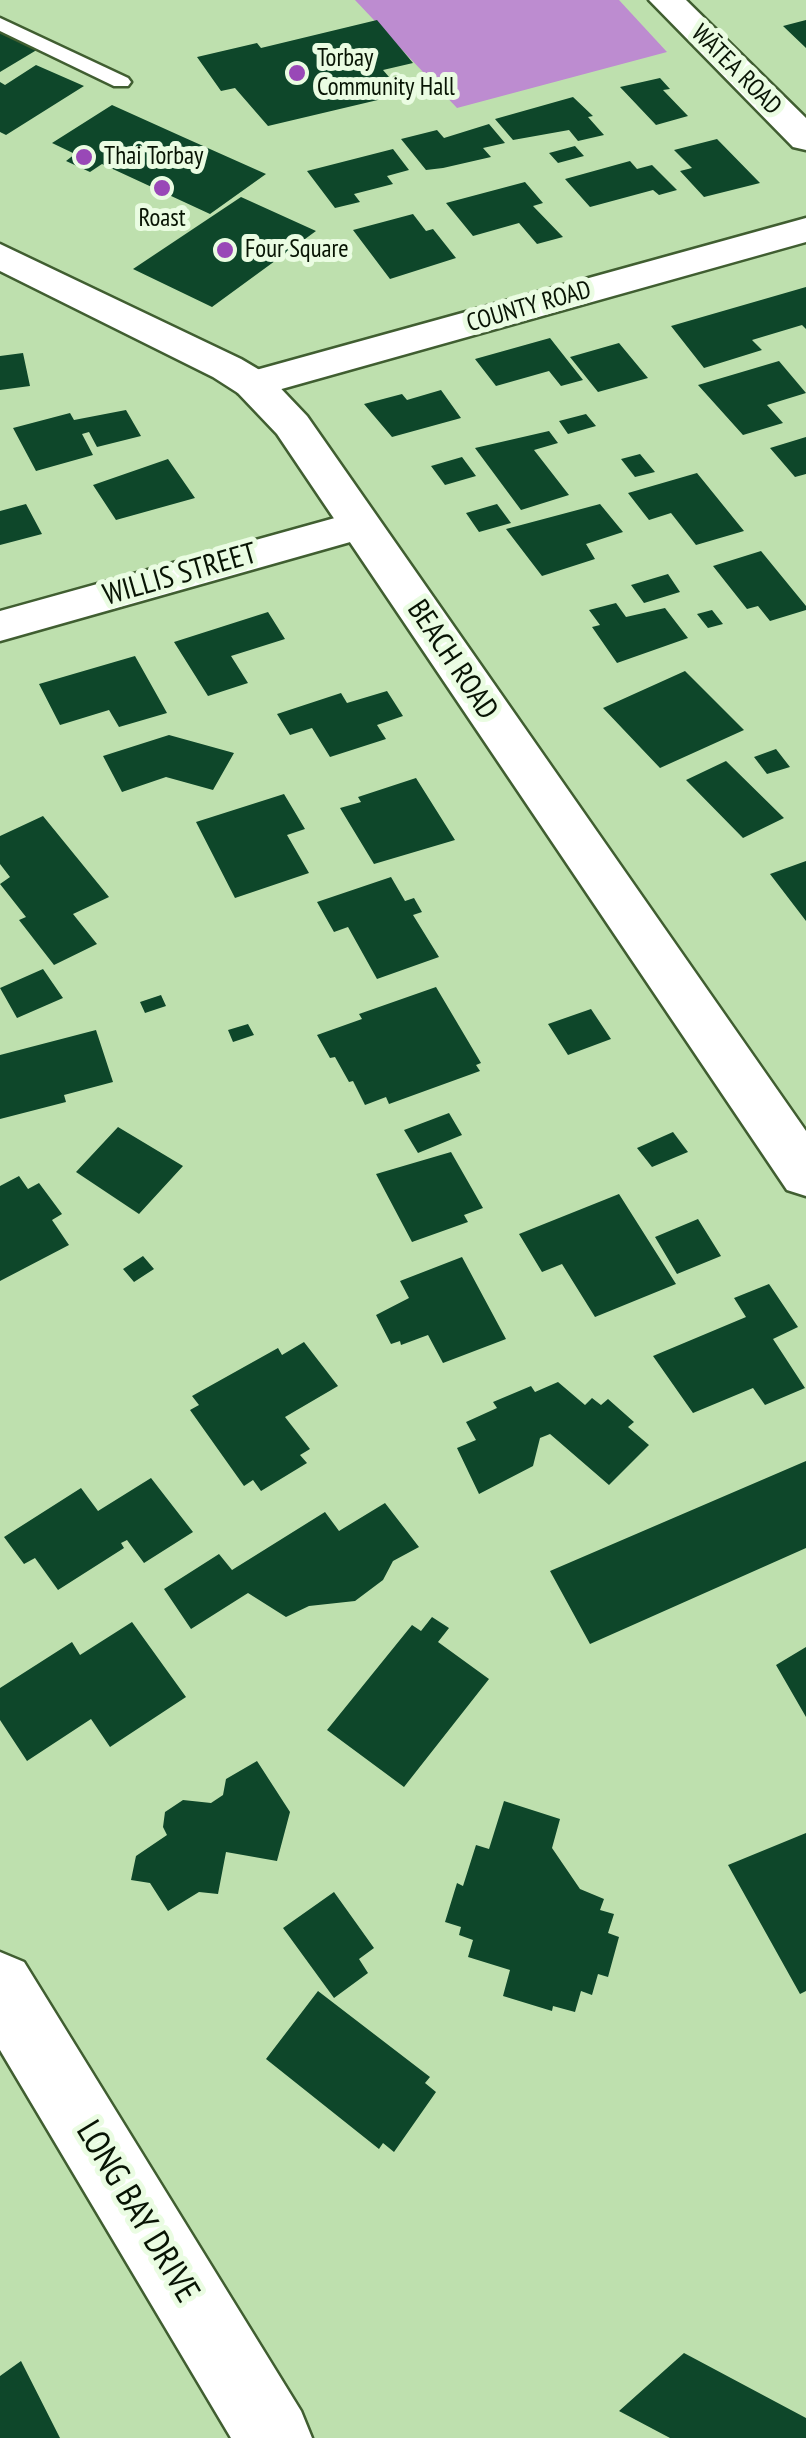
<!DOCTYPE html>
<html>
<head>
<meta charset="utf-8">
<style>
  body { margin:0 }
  canvas { display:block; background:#bee0ae }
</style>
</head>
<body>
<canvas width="806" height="2438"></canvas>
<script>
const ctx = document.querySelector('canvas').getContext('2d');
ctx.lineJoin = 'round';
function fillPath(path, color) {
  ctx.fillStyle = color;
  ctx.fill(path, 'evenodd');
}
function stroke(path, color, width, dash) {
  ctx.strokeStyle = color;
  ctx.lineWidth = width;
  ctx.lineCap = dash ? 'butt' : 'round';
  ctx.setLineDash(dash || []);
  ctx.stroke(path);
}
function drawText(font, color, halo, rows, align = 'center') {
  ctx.font = font + ' "PT Sans Narrow",sans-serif';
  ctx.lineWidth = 10;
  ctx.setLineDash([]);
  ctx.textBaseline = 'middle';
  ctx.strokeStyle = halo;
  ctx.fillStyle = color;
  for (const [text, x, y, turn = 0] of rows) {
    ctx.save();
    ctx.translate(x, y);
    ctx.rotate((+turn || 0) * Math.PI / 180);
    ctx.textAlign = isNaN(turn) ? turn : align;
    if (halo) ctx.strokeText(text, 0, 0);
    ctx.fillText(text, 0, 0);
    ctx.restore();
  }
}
const green = new Path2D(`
  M355,0h264l48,52 -210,56z`);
const building = new Path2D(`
  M377,20l36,43 -30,7 6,7 -20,5 13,17 -114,27 -33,-38 -14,3 -24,-34 60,-14 4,5z
  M806,20v28l-23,-22z
  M0,30l40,18 -40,24z
  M36,65l48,21 -78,49 -6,-3v-50l5,3z
  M660,78l10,11 -7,1 25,26 -32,9 -36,-38z
  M573,97l20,19 -5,1 16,18 -26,6 -9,-11 -56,10 -18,-21z
  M112,105l71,32 83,37 -56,40 -108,-50 -12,8 -24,-11 9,-7 -23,-11z
  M489,124l16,19 -22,5 8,9 -48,11 -17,2 -25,-31 36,-9 7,8z
  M717,139l43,44 -56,14 -24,-26 12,-3 -18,-18z
  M575,146l9,10 -26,7 -9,-10z
  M393,149l16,21 -22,6 6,8 -39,10 6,8 -25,6 -28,-37z
  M630,161l7,8 15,-4 25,25 -18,5 -6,-5 -63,17 -25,-28z
  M525,182l18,21 -10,3 30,31 -26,7 -18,-21 -46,13 -27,-33z
  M241,197l75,34 -104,76 -79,-38z
  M413,214l13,17 7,-2 23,29 -66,21 -37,-49z
  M806,287v42l-4,-4 -50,15 10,10 -58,18 -33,-42z
  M550,338l33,42 -22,6 -12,-15 -53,15 -21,-27z
  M619,343l29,35 -50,14 -28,-35z
  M23,353l7,33 -30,4v-34z
  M779,361l27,32 -39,12 16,18 -40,12 -45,-50z
  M441,390l20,28 -69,19 -28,-33 38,-10 5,6z
  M126,410l15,26 -44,11 -8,-15 -7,2 11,21 -57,16 -23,-43 57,-15 4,7z
  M586,414l10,12 -28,8 -9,-13z
  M549,431l9,12 -24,7 35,45 -48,15 -46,-62z
  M806,437v37l-11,3 -25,-29z
  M640,454l15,18 -20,5 -14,-18z
  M462,457l14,19 -31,9 -14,-19z
  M168,459l27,39 -79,22 -23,-35z
  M697,473l47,58 -48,14 -25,-32 -22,7 -21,-27z
  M26,504l16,30 -42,11v-34z
  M497,504l14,19 -32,9 -13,-19z
  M600,504l23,28 -37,12 9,15 -53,17 -36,-47z
  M761,551l45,55v4l-36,11 -12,-15 -11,3 -34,-43z
  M668,574l12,18 -36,11 -13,-18z
  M616,603l10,14 39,-9 23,30 -71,25 -25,-36 8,-2 -11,-15z
  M712,610l11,14 -15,4 -11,-14z
  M268,612l17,27 -54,17 17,27 -40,13 -34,-54z
  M135,656l32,57 -48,14 -10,-17 -49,15 -21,-41z
  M685,671l59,59 -84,38 -57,-60z
  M387,691l16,25 -26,9 9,14 -56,18 -18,-29 -22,7 -13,-21 64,-21 6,10z
  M169,735l65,18 -21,37 -47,-13 -44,15 -19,-36z
  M776,749l14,18 -23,7 -13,-17z
  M726,761l58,57 -41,20 -57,-58z
  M416,778l39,62 -81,24 -34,-56 21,-6 -3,-5z
  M284,794l21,35 -18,6 22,38 -74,25 -39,-76z
  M43,816l66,81 -36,17 24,30 -43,21 -35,-45 7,-3 -26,-33 10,-7 -10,-13v-28z
  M806,861v60l-36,-47z
  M391,877l14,24 9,-3 8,14 -9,3 26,42 -62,22 -29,-52 -14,5 -17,-30z
  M43,969l20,29 -46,20 -17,-30z
  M436,987l45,76 -5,2 4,6 -91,33 -3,-7 -21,8 -12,-24 -4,1 -14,-25 -5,1 -13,-23 45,-16 -3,-5z
  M161,995l5,11 -21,7 -5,-11z
  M591,1009l20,30 -43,16 -20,-31z
  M248,1024l6,11 -21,7 -5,-12z
  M96,1030l17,52 -49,13 2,7 -66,17v-64z
  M449,1113l13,22 -44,18 -14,-23z
  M118,1127l65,39 -44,48 -63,-42z
  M673,1132l15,20 -36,15 -15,-19z
  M451,1152l32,56 -19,7 4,7 -56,20 -36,-68z
  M19,1176l9,13 11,-6 23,31 -10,6 17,25 -69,36v-95z
  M619,1194l57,90 -81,33 -33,-53 -20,8 -23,-38z
  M698,1219l23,37 -44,18 -22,-37z
  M143,1256l11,13 -20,13 -11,-13z
  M462,1257l44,82 -63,24 -15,-28 -27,10 -1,-4 -9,3 -15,-29 33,-17 -9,-17z
  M769,1284l29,43 -25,12 32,49 -40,17 -12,-17 -60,25 -40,-57 93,-39 -12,-19z
  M304,1342l34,44 -53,31 25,32 -10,6 7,8 -46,28 -8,-11 -9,6 -54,-76 9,-5 -7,-9 86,-48 4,7z
  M558,1382l27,23 7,-7 9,7 7,-6 26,23 -6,5 21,18 -40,40 -59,-51 -10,4 -7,28 -54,28 -22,-46 19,-8 -10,-18 31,-14 -4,-6 38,-16 4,6z
  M806,1461v87l-216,96 -40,-73z
  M151,1478l42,54 -49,31 -17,-23 -6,3 3,5 -66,42 -23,-32 -11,6 -20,-27 77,-49 17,23z
  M385,1503l34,44 -26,14 -10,19 -28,21 -46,5 -23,11 -38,-24 -57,36 -27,-40 55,-35 13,16 93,-58 14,19z
  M432,1617l17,11 -11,14 51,37 -85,108 -77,-57 85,-105 9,6z
  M132,1622l54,75 -76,50 -19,-28 -64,42 -27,-41v-32l72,-46 8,13z
  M806,1647v70l-30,-52z
  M257,1761l33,51 -13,49 -51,-9 -8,42 -19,-2 -31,19 -18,-28 -19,-3 5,-24 31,-21 -4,-8 2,-15 18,-12 28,3 12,-8 3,-16z
  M504,1801l56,18 -8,29 28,41 24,10 -4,11 14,4 -6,19 11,4 -11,40 -10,-3 -6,21 -11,-4 -6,21 -22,-6 -1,5 -49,-15 7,-26 -42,-13 5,-17 -14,-5 2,-8 -16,-5 12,-39 6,3 13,-41 13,4z
  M806,1833v158l-6,3 -72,-129z
  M334,1892l40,56 -15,11 9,14 -34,25 -51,-70z
  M318,1991l112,86 -5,6 11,9 -42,60 -11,-9 -4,6 -113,-90z
  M684,2353l122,65v20h-136l-51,-27z
  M21,2361l39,77h-60v-62z`);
const service = new Path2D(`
  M0,18l128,60 3,4 -3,4h-14l-114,-55z`);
const minor = new Path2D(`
  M649,0h37l120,118v32l-13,-3z
  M360,511l15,4 7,10 -7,10 -375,106v-30z
  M0,1952l24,10 277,449 11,27h-81l-231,-388z`);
const tertiary = new Path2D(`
  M806,218v24l-553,155 -15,-4 -6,-9 6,-9z`);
const secondary = new Path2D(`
  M0,244l241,115 27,16 39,41 499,715v65l-19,-6 -510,-756 -39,-41 -25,-16 -213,-106z`);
const markers = [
  [297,73,10,"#9948b7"],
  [84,157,10,"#9948b7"],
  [162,188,10,"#9948b7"],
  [225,250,10,"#9948b7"]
];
const farPoinames = [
  ["Torbay",317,59],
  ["Community Hall",317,88],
  ["Thai Torbay",104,157],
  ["Roast",162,219,"center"],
  ["Four Square",245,250]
];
const farStreetnames = [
  ["WĀTEA ROAD",736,70,45],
  ["COUNTY ROAD",529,307,-16]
];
const streetNames = [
  ["WILLIS STREET",180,575,-16],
  ["BEACH ROAD",452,660,56]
];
const nearStreetnames = [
  ["LONG BAY DRIVE",137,2212,59]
];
fillPath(green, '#bd8cd0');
fillPath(building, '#0e472a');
stroke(service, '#405e31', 5);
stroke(minor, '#405e31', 5);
stroke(tertiary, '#405e31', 5);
stroke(secondary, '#405e31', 5);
fillPath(service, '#fff');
fillPath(minor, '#fff');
fillPath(tertiary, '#fff');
fillPath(secondary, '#fff');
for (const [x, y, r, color] of markers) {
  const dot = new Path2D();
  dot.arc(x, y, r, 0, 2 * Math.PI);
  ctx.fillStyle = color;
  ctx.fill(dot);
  stroke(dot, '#eafce2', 4);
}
drawText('25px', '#081404', '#eafce2', farPoinames, 'left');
drawText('25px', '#081404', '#eafce2', farStreetnames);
drawText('30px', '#081404', '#eafce2', streetNames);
drawText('35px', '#081404', '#eafce2', nearStreetnames);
</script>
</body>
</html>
